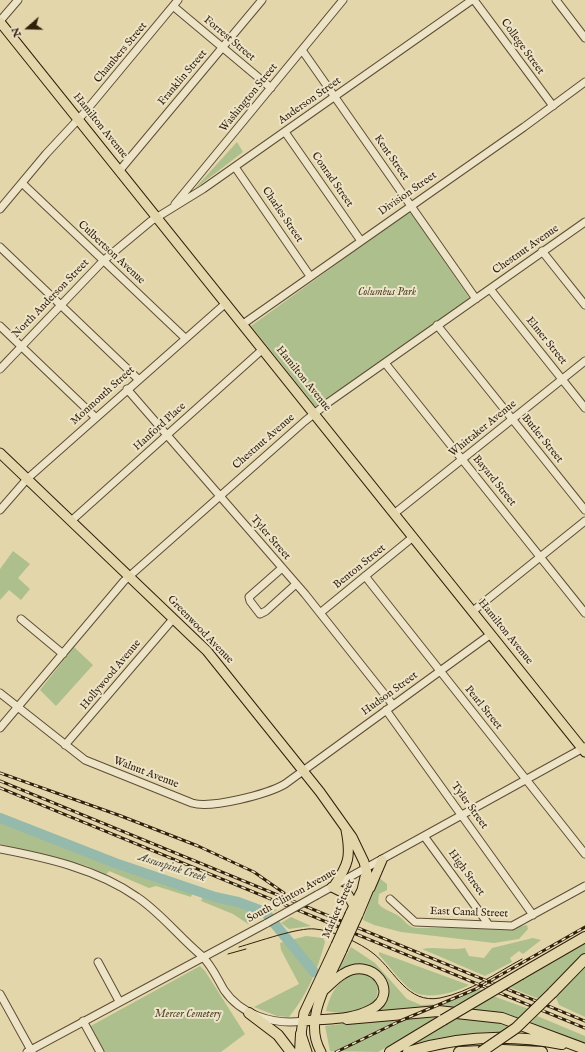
<!DOCTYPE html>
<html>
<head>
<meta charset="utf-8">
<style>
  body { margin:0 }
  #map { position:relative; width:585px; height:1052px; overflow:hidden; background:#e3d6ab; font-family:"IM FELL English",serif }
  canvas { display:block }
  .north { position:absolute; left:8px; top:8px; width:40px; height:40px; -webkit-text-stroke:3px #ede4c8; paint-order:stroke; rotate:250deg; font-size:11px; font-weight:700; line-height:16px; text-align:center; color:#311f0c }
  .north::after { content:''; display:block; margin:auto; width:14px; height:18px; background:#311f0c; clip-path:polygon(50% 0,100% 100%,50% 72%,0 100%) }
</style>
</head>
<body>
<div id="map">
<canvas width="585" height="1052"></canvas>
<div class="north">N</div>
</div>
<script>
const ctx = document.querySelector('canvas').getContext('2d');
ctx.lineJoin = 'round';
function fillPath(path, color) {
  ctx.fillStyle = color;
  ctx.fill(path, 'evenodd');
}
function stroke(path, color, width, dash) {
  ctx.strokeStyle = color;
  ctx.lineWidth = width;
  ctx.lineCap = dash ? 'butt' : 'round';
  ctx.setLineDash(dash || []);
  ctx.stroke(path);
}
function drawText(font, color, halo, rows, align = 'center') {
  ctx.font = font + ' "IM FELL English",serif';
  ctx.lineWidth = 4;
  ctx.setLineDash([]);
  ctx.textBaseline = 'middle';
  ctx.strokeStyle = halo;
  ctx.fillStyle = color;
  for (const [text, x, y, turn = 0] of rows) {
    ctx.save();
    ctx.translate(x, y);
    ctx.rotate((+turn || 0) * Math.PI / 180);
    ctx.textAlign = isNaN(turn) ? turn : align;
    if (halo) ctx.strokeText(text, 0, 0);
    ctx.fillText(text, 0, 0);
    ctx.restore();
  }
}
const green = new Path2D(`
  M237,142l6,10 -47,36 1,-2z
  M410,211l60,88 -154,108 -65,-81z
  M13,551l17,13 -12,14 12,11 -9,11 -12,-10 -9,10v-31z
  M74,647l19,18 -37,41 -16,-16z
  M0,813l126,51 69,22 -4,11 -35,-11 -7,2 -40,-17 -3,4 -19,-9 -87,-22z
  M378,877l9,7v6l-8,4 -1,9c6,8 14,8 22,14 6,5 7,9 16,11l99,-1 12,-2 1,4 -9,10 -25,4 -93,-11 -27,-7 -11,-5z
  M206,890l71,20 -29,14 -15,-10 -32,-13z
  M291,917l20,9 -22,3 -8,-6z
  M306,936l17,2 2,4c-7,27 -18,53 -36,75l-12,-1 -23,-9 45,-23 -18,-34 -1,-7z
  M533,938l8,2 -18,14 -4,-3 -9,7 2,4 -27,14 -63,-27c15,-3 28,2 43,-1l4,8 15,2 8,-10z
  M585,943v10l-46,46 -30,-12z
  M351,947l24,16 32,36 14,6 21,-1 37,-15 4,2 -32,17 -74,6c5,-14 16,-45 -9,-46 -10,-1 -20,3 -29,1z
  M379,952l90,33c-13,8 -45,16 -58,5 -11,-9 -21,-23 -32,-35z
  M585,965v52l-26,-12 -4,-10z
  M200,966l5,5 40,63 -24,18h-121l-13,-24z
  M357,973c6,0 13,1 17,6 7,8 3,23 -5,28 -11,9 -30,6 -43,4 5,-19 12,-32 31,-38z
  M493,996l36,13 -12,11 -49,-9z
  M408,1016h33l-63,36 -48,-1 -5,-25z
  M537,1016l48,20v7l-56,-18z
  M460,1017l51,7 -8,8 -31,1 -65,14 4,-5z`);
const river = new Path2D(`
  M0,818l115,45 100,34 23,5 27,10 49,60`);
const minor = new Path2D(`
  M474,0l79,106
  M556,0l29,38
  M173,6l98,82
  M0,21l18,-21
  M302,50l174,249
  M285,132l76,109
  M235,167l75,109
  M120,170l142,-170
  M22,183l163,155
  M175,204l168,-204
  M0,209l46,-55 39,-42 93,-112
  M0,247l138,132
  M542,251l43,54
  M490,289l95,119
  M243,324l281,-197 61,-45
  M437,325l148,185
  M0,326l95,91
  M385,363l200,250
  M0,369l103,-108 48,-40 52,-32 269,-189
  M127,389l178,205 88,111
  M0,510l27,-31 199,-176
  M395,513l190,-152
  M71,521l192,-172
  M282,568l-33,29 1,4 10,13 6,-3 30,-27
  M365,576l220,278
  M473,611l112,-90
  M320,613l93,-76
  M21,619l42,35
  M0,693l85,67 107,43c19,6 76,-9 93,-19l206,-150
  M386,710l147,205
  M0,728l124,-147 181,-160 24,-19 256,-180
  M65,745l108,-126
  M424,836l65,89
  M0,849c47,9 97,20 137,48 24,16 43,41 65,59 10,10 15,22 22,34 17,25 49,35 79,31
  M317,895l268,-148
  M390,899l25,23 97,4 73,-40
  M98,962l21,39
  M0,994l32,58
  M83,1021l17,31
  M27,1052l240,-129`);
const major = new Path2D(`
  M0,22l585,730
  M0,453l207,198 113,141 32,45 12,25 4,15v14l-10,24
  M334,886c15,-22 17,-30 12,-56
  M332,887l16,8 6,11
  M370,888l12,-28
  M350,914l12,-24 3,-13
  M303,1021c24,-3 47,0 69,-12 28,-15 2,-54 -29,-35 -7,4 -13,11 -19,16
  M307,1052l-6,-18 3,-21 32,-68
  M321,1052c-19,-32 8,-72 21,-102`);
const highway = new Path2D(`
  M521,974l64,-37
  M552,993l33,-34
  M249,1013l29,22 13,17
  M347,1019l91,-8 64,7 83,31
  M300,1052l1,-18
  M390,1052l53,-32
  M408,1052c50,-16 103,-18 154,-8
  M459,1052l44,-2 39,2`);
const tram = new Path2D(`
  M239,947c18,-5 60,-20 76,-18 17,1 46,14 59,25 22,18 33,50 66,44 30,-6 56,-25 82,-39
  M228,954l18,-5`);
const rail = new Path2D(`
  M0,773l121,43 77,30 56,26 30,21
  M0,781l585,240
  M0,788l585,240
  M336,1052l64,-31 76,-32 109,-62`);
const minorBridge = new Path2D(`
  M267,923l50,-28`);
const majorBridge = new Path2D(`
  M336,945l14,-31
  M342,950l16,-35`);
const highwayBridge = new Path2D(`
  M443,1020l78,-46
  M481,1052l35,-24 36,-35`);
const streetNames = [
  ["Forrest Street",229,39,40],
  ["College Street",522,47,54],
  ["Chambers Street",121,53,-50],
  ["Franklin Street",183,78,-50],
  ["Washington Street",249,98,-51],
  ["Anderson Street",310,101,-35],
  ["Hamilton Avenue",100,126,51],
  ["Kent Street",391,158,55],
  ["Conrad Street",332,180,55],
  ["Division Street",408,194,-35],
  ["Charles Street",282,215,56],
  ["Chestnut Avenue",526,250,-35],
  ["Culbertson Avenue",111,253,43],
  ["North Anderson Street",51,299,-46],
  ["Elmer Street",546,341,51],
  ["Hamilton Avenue",303,379,51],
  ["Monmouth Street",103,396,-42],
  ["Hanford Place",160,427,-42],
  ["Whittaker Avenue",483,429,-39],
  ["Butler Street",542,439,51],
  ["Chestnut Avenue",264,442,-41],
  ["Bayard Street",494,481,51],
  ["Tyler Street",270,538,49],
  ["Benton Street",360,567,-39],
  ["Greenwood Avenue",200,630,46],
  ["Hamilton Avenue",505,632,51],
  ["Hollywood Avenue",111,675,-50],
  ["Hudson Street",390,694,-36],
  ["Pearl Street",483,708,51],
  ["Walnut Avenue",146,773,21],
  ["Tyler Street",469,806,54],
  ["High Street",466,873,54],
  ["South Clinton Avenue",292,896,-29],
  ["Market Street",339,909,-66],
  ["East Canal Street",469,913,2]
];
const parkNames = [
  ["Columbus Park",387,293],
  ["Mercer Cemetery",188,1015]
];
const waterNames = [
  ["Assunpink Creek",172,868,18]
];
fillPath(green, '#aebf8e');
stroke(river, '#95b9ab', 10);
stroke(minor, '#5e4d34', 9);
stroke(major, '#311f0c', 11);
stroke(highway, '#311f0c', 12);
stroke(minor, '#ede4c8', 7);
stroke(major, '#e3d6ab', 9);
stroke(highway, '#e3d6ab', 10);
stroke(tram, '#311f0c', 1);
stroke(rail, '#311f0c', 3);
stroke(rail, '#ede4c8', 1.5, [4.5]);
stroke(minorBridge, '#5e4d34', 9, []);
stroke(majorBridge, '#311f0c', 11, []);
stroke(highwayBridge, '#311f0c', 12, []);
stroke(minorBridge, '#ede4c8', 7);
stroke(majorBridge, '#e3d6ab', 9);
stroke(highwayBridge, '#e3d6ab', 10);
drawText('11px', '#311f0c', '#ede4c8', streetNames);
drawText('italic 11px', '#50472c', '#ede4c8', parkNames);
drawText('italic 12px', '#4f4d3c', '#ede4c8', waterNames);
</script>
</body>
</html>
